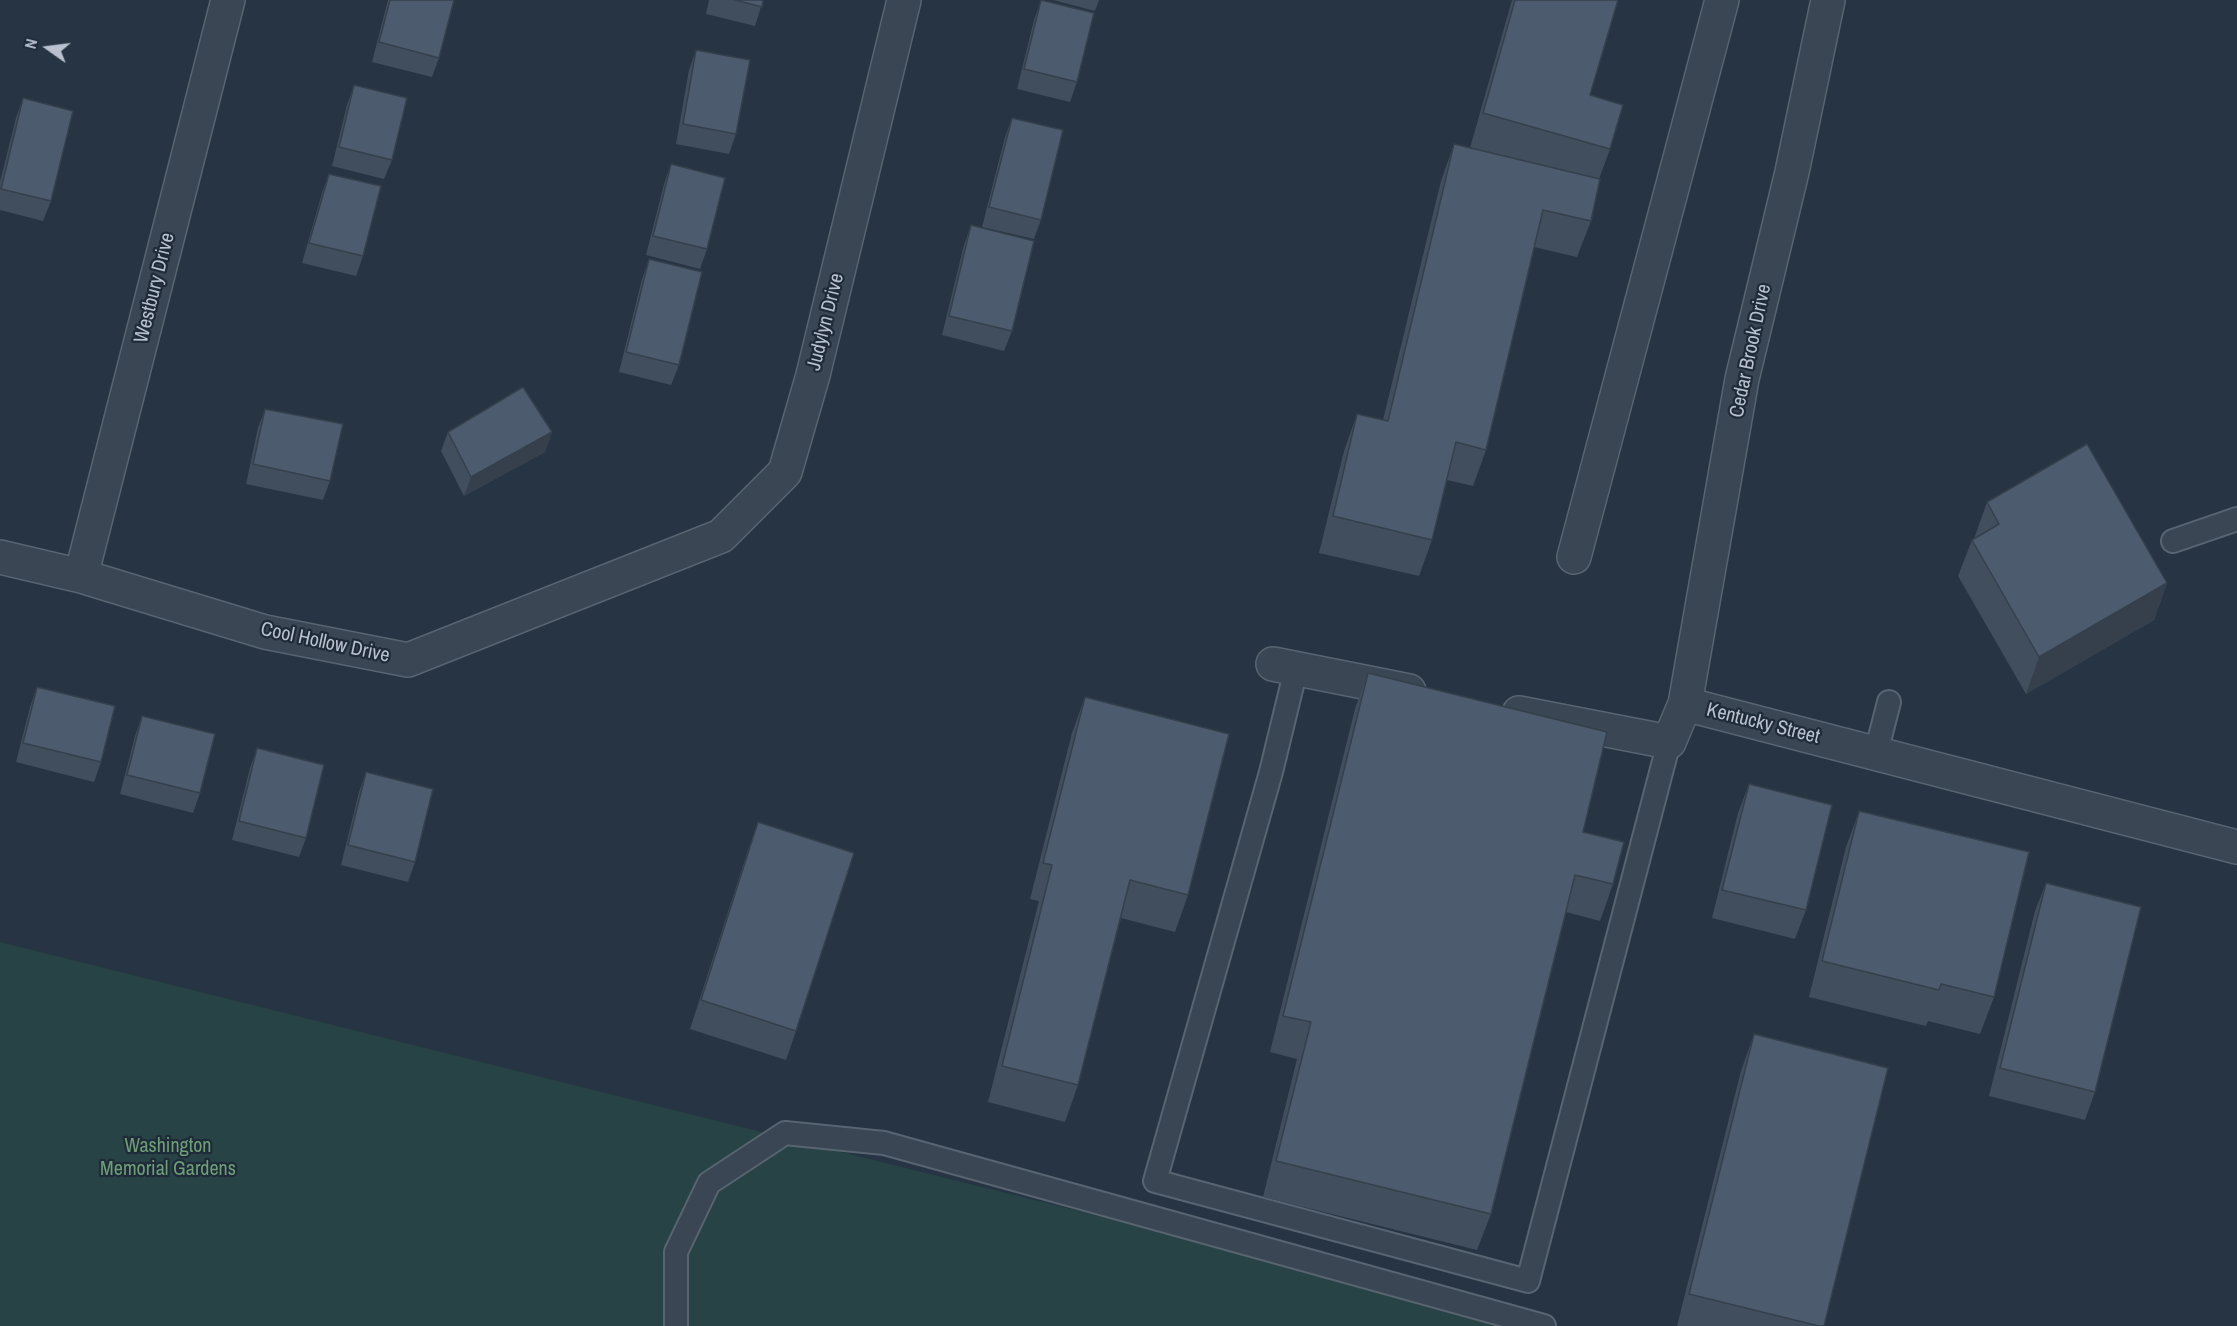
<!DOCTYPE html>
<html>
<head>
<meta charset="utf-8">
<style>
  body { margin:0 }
  #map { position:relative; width:2237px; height:1326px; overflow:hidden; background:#263444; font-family:"Archivo Narrow",sans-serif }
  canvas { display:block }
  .north { position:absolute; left:18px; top:18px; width:60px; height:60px; -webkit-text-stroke:4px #1f2b39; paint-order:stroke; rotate:284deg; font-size:16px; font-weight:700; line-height:24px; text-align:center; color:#b8c1cd }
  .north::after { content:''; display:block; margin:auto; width:21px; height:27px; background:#b8c1cd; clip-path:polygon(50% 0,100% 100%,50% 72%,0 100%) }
</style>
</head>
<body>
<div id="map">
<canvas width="2237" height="1326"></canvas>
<div class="north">N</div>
</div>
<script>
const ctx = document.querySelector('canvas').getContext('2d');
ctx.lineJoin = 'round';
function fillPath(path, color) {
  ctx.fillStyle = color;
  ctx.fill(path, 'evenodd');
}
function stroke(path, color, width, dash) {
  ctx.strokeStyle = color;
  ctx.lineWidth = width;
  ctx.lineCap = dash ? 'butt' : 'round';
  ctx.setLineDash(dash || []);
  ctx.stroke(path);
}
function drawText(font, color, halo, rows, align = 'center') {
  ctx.font = font + ' "Archivo Narrow",sans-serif';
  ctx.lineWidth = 4.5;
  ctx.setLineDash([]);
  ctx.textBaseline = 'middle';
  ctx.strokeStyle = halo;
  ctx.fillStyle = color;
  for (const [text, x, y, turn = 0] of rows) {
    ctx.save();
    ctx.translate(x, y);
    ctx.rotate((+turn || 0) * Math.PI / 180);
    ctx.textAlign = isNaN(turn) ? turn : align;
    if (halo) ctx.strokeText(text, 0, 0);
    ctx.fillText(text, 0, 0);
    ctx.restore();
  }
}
const green = new Path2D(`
  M0,942l1539,384h-1539z`);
const service = new Path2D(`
  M2173,541l64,-22
  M1296,669l-25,103 -116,409 373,100 141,-539
  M1876,753l13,-51
  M676,1326v-74l33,-69 76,-50 99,10 660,183`);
const minor = new Path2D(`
  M0,557l81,19 184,56 143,28 313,-124 64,-64 28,-97 91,-375
  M1574,557l148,-557
  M81,576l147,-576
  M1273,664l136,27
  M1685,704l57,-325 50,-207 36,-172
  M1519,713l150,29 16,-38 552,143`);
const wall = new Path2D(`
  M388,0h66l-15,58 -7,19 -60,-15z
  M709,0h54l-8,26 -49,-12z
  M1041,0l36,82 -7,20 -53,-13 17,-69z
  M1053,0h46l-4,11z
  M1512,0h106l-28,95 20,54 -11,30 -8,42 -14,36 -43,-10 -48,203 -13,36 -26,-6 -15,60 -13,36 -100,-23 25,-102 13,-37 26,6 58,-239 13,-37 16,4z
  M696,50l40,84 -7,20 -53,-10 13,-74z
  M354,85l38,75 -8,19 -52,-13 15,-61z
  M23,98l28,103 -8,20 -43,-11v-28l16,-64z
  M1012,118l29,102 -7,19 -52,-12 23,-90z
  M671,164l36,85 -7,20 -54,-14 18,-71z
  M329,174l34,82 -7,20 -54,-13 20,-70z
  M971,225l41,106 -8,20 -62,-16 22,-90z
  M649,259l30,106 -8,20 -52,-13 23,-93z
  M265,409l65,72 -7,19 -77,-16 12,-56z
  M448,432h104l-7,20 -81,44 -23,-45z
  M1987,502l180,81 -13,37 -128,74 -68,-118 14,-36 2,-1z
  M1368,673l215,159 30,52 -13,37 -34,-9 -75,302 -14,36 -214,-53 34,-138 -27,-7 85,-343z
  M37,687l64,75 -7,20 -78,-20 14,-55z
  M1085,697l103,198 -13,37 -54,-14 -43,167 -13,37 -77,-20 51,-201 -9,-2 42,-166z
  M142,716l58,77 -7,20 -73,-19 15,-58z
  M257,748l49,90 -7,19 -67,-17 18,-72z
  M366,772l49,90 -7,20 -67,-17 18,-73z
  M1749,784l57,126 -11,29 -83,-21 26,-105z
  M1859,811l135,186 -14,37 -52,-13 -2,5 -117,-29 37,-150z
  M758,822l38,209 -10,29 -96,-31 58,-179z
  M2046,883l49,209 -10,28 -96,-24 46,-185z
  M1754,1034l70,292h-147l64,-255z`);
const shadedWall = new Path2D(`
  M552,432l-7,20 -81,44 7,-19z
  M2167,583l-13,37 -128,74 13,-37z`);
const building = new Path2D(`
  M390,0h64l-15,58 -60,-16z
  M735,0h28l-1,7z
  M1041,0l53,13 -17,69 -53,-13z
  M1515,0h103l-28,95 33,10 -13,44 -127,-36z
  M696,50l54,10 -14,74 -53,-10z
  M354,85l53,13 -15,62 -53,-13z
  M23,98l50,13 -22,90 -50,-12z
  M1012,118l51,12 -22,90 -52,-13z
  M1454,144l146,35 -9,42 -48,-11 -57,240 -30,-8 -24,98 -99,-24 24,-102 31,7z
  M671,164l54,14 -18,71 -54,-13z
  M329,174l52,12 -18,70 -54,-13z
  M971,225l63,16 -22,90 -63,-15z
  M649,259l53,13 -23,93 -53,-13z
  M523,387l29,45 -81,45 -23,-45z
  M265,409l78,15 -13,57 -77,-17z
  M2087,444l80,139 -128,74 -67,-117 27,-16 -12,-22z
  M1368,673l239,59 -24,100 41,10 -11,42 -38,-9 -84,339 -215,-53 35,-139 -28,-6z
  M37,687l78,19 -14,56 -78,-19z
  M1085,697l144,37 -41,161 -58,-15 -52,205 -76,-19 50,-201 -9,-2z
  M142,716l73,18 -15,59 -73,-18z
  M257,748l67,17 -18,73 -67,-17z
  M366,772l67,17 -18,73 -67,-17z
  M1749,784l83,21 -26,105 -84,-20z
  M1859,811l170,41 -35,145 -53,-13 -2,6 -117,-29z
  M758,822l96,31 -58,178 -95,-31z
  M2046,883l95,24 -46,185 -95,-24z
  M1754,1034l134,34 -64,258h-5l-130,-32z`);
const streetNames = [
  ["Westbury Drive",155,288,-76],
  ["Judylyn Drive",826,322,-76],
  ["Cedar Brook Drive",1751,351,-78],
  ["Cool Hollow Drive",325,643,12],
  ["Kentucky Street",1763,724,14]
];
const parkNames = [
  ["Washington",168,1147],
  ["Memorial Gardens",168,1170]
];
fillPath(green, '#284345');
stroke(service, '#596471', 26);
stroke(minor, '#596471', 36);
stroke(service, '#3a4653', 22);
stroke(minor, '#3a4653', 33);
fillPath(wall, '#414e5e');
fillPath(shadedWall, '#35404c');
fillPath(building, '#4c5b6d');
stroke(building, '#35404c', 1.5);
drawText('20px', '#b8c1cd', '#1f2b39', streetNames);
drawText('20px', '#6e9f77', '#1f2b39', parkNames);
</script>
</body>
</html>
